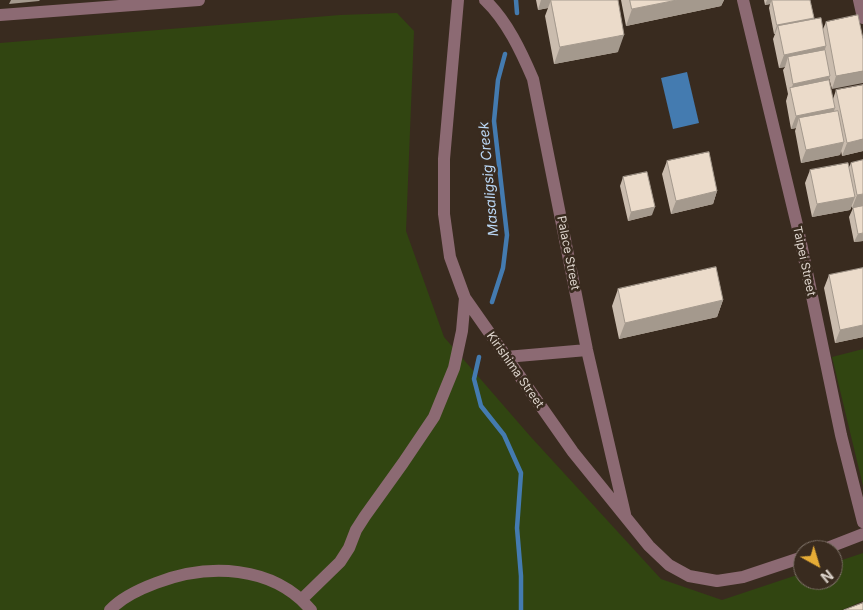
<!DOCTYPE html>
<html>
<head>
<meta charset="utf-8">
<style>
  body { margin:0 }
  #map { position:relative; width:863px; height:610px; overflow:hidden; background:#392b1f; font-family:Inter,sans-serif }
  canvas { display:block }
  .north { position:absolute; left:793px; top:540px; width:50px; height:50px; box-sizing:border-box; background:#392b1f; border:1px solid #7b6f65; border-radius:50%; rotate:141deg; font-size:14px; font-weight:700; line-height:20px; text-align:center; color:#ded5cd }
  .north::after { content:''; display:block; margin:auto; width:18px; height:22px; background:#e6ac36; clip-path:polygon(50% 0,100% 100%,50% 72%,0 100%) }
</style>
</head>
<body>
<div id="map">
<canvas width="863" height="610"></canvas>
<div class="north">N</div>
</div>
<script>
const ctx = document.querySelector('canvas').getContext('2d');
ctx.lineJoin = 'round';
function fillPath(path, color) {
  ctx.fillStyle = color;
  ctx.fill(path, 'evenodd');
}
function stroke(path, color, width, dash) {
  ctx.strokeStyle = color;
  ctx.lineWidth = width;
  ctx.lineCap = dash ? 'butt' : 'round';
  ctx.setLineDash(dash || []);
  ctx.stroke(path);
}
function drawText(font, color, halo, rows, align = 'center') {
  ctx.font = font + ' Inter,sans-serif';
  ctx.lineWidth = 5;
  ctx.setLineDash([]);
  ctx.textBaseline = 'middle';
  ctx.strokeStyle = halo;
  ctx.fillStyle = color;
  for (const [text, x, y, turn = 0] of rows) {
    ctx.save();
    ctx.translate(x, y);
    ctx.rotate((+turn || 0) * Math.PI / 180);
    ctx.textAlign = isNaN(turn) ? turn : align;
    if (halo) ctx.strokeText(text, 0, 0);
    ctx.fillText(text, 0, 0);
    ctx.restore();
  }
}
const green = new Path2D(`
  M397,13l17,18 -8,200 38,106 86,99 131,143 61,21 81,-27v7h30v-17l30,-10v48l-21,9h-842v-567l340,-28z
  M863,349v137l-31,-129z`);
const water = new Path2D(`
  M687,72l12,51 -26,6 -12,-51z`);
const stream = new Path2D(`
  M516,0l1,13
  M492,302l11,-34 4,-33 -13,-114 4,-41 7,-26
  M479,357l-5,22 7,27 23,29 17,38 -4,55 4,48v34`);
const minor = new Path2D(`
  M458,0l-14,159v55l6,43 15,41 108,154 76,94 20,19 20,11 28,5 26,-4 60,-20
  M485,0c22,21 36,51 48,79l54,271 38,164
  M743,0l55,229 43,206 22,87
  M859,0l4,18
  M0,15l199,-15
  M506,357l81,-7
  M822,550l41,-16
  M302,599l38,-37 9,-14 7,-18 9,-14 38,-53 31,-46 20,-49 8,-37 3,-33
  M110,610c12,-13 30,-21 46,-27 52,-20 117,-18 155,27`);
const wall = new Path2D(`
  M536,0h82v52l-64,12 -9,-48 3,-8 -10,2z
  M621,0h103l-3,6 -95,20z
  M764,0h46l4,18v1l9,10 3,-7 37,17 -31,50 -3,-11v2l4,19 3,-9 27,61 -21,5 -1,-5 -1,4 -39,8 -6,-32 1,-3 -5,1 -5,-28 2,-7 -5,-24 2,-3 -6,1 -6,-29 2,-5h-1l-5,-26 1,-4 -5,1z
  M863,160v46l-11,2v-2l-2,4 -38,7 -7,-34 5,-13 39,-3 2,-4z
  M667,161l50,30 -4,13 -42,10 -9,-40z
  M623,177l29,38 -24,6 -8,-35z
  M863,206v35l-9,1 -5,-25 4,-9z
  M863,268v69l-28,6 -11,-55 5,-13z
  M618,289l105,11 -6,17 -98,22 -7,-33z`);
const shadedWall = new Path2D(`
  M11,0h29l-1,1 -30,3z
  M541,0h10l-3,8 -10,2z
  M677,0h47l-3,6 -95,20 6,-17z
  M767,0h5l-2,4 -5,1z
  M814,18l-3,9 -33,-1 -3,8h-1l3,-9z
  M624,35l-6,17 -64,12 6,-17z
  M826,46l-4,13 -34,-2 -3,10 -6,1 5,-13z
  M863,71v12l-31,6 4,-13z
  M830,76l-5,13 -34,2 2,-7z
  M835,108l-5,13 -31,-3 -3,10 -5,1 5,-13z
  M863,139v12l-21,5 5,-13z
  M844,142l-4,13 -39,8 5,-13z
  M717,191l-4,13 -42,10 5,-13z
  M863,194v12l-11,2 5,-13z
  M855,197l-5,13 -38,7 5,-13z
  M655,207l-3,8 -24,6 3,-9z
  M863,233v8l-9,1 4,-8z
  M723,300l-6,17 -98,22 6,-16z
  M863,325v12l-28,6 5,-13z`);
const building = new Path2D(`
  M551,0h67l6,35 -64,12z
  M630,0h47l-45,9z
  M772,0h38l4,18 -37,7z
  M858,15l5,24v32l-27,5 -10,-54z
  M821,18l5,28 -42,9 -6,-29z
  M825,50l5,26 -37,8 -5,-27z
  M829,80l6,28 -39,8 -6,-28z
  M863,85v54l-16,4 -11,-53z
  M838,111l6,31 -38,8 -7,-32z
  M709,152l8,39 -41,10 -9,-40z
  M863,160v34l-6,1 -6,-32z
  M848,163l7,34 -38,7 -7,-34z
  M647,172l8,35 -24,5 -8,-35z
  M863,206v27l-5,1 -5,-26z
  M716,267l7,33 -98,23 -7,-34z
  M863,268v57l-23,5 -11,-55z
  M863,603v7h-19z`);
const streetNames = [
  ["Palace Street",568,253,79],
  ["Taipei Street",804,261,78],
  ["Kirishima Street",515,370,55]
];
const waterNames = [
  ["Masaligsig Creek",489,179,-95]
];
fillPath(green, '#314511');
fillPath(water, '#447bb0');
stroke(stream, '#447bb0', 4.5);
stroke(minor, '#8c6a73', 12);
fillPath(wall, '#cabcae');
fillPath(shadedWall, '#a4998d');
fillPath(building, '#ebdbca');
stroke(building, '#a4998d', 1);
drawText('12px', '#ded5cd', '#392b1f', streetNames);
drawText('italic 14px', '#bad7f5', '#392b1f', waterNames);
</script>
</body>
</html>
